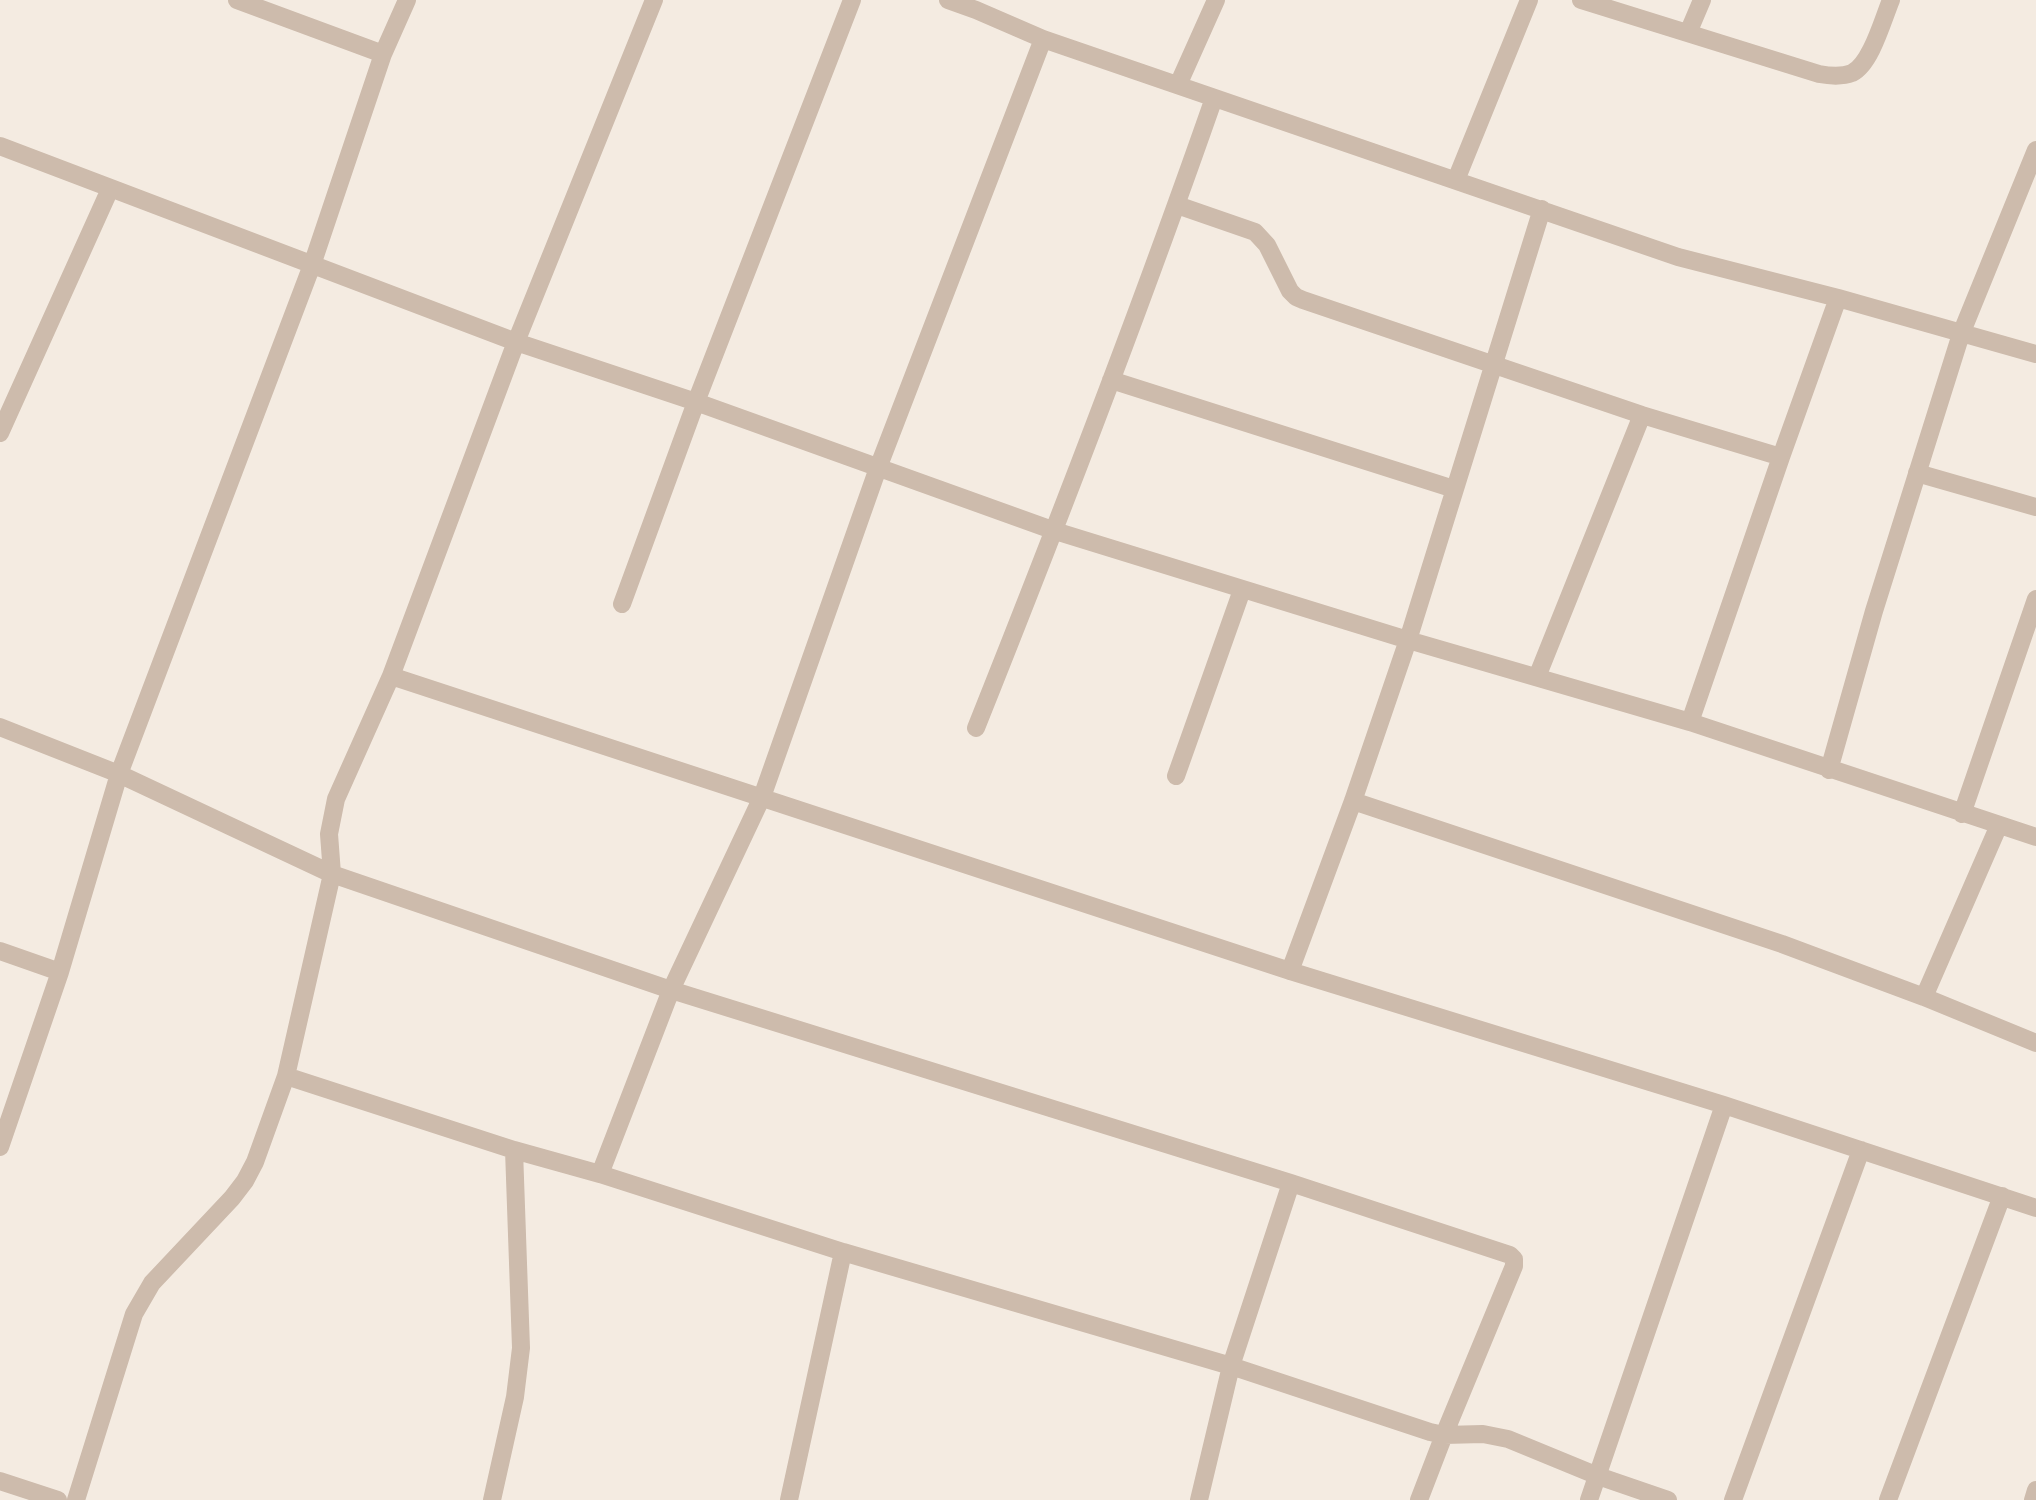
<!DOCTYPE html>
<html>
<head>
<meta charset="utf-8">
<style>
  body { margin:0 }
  canvas { display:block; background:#f4ebe1 }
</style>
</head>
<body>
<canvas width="2036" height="1500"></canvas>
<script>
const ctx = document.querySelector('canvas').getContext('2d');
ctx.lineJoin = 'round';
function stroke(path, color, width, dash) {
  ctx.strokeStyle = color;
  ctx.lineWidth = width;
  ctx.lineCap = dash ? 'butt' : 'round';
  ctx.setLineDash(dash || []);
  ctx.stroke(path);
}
const minor = new Path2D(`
  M237,0l146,54
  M948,0l28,10 67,29 635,218 160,41 198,56
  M1581,0l238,74c11,2 23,3 33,-1 19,-9 31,-54 39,-73
  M1688,33l14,-33
  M1178,85l38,-85
  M0,146l516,196 180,60 359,129 353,109 282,82 346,115
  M1456,180l73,-180
  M1177,205l78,27 12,13 23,46 6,6 7,3 339,115 139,42
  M1111,380l343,109
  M0,433l110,-244
  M1917,473l119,34
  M622,604l74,-202 156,-402
  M391,676l899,295 434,134 312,103
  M1537,677l105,-262
  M1690,722l91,-265 57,-159
  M0,727l119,47 213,100 339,116 620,193 219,72 4,4v7l-70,169 -25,65
  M976,728c83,-208 164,-418 238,-630
  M1829,770l45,-159 87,-277 75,-184
  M1176,776l66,-186
  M1353,801l429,143 142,53 112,46
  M1962,814l74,-215
  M0,951l60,21
  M1290,971l63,-170 55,-161 134,-431
  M1924,997l75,-172
  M286,1076l228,74 86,24 243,78 388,114 199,66 14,3 39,-1 25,5 90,37 70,24
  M0,1147l60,-175 59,-198 193,-509 71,-211 24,-54
  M600,1174l71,-184 91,-193 116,-329 165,-429
  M0,1481l58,19
  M76,1500l58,-186 18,-31 80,-85 13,-17 10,-19 31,-86 46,-202 -3,-40 7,-35 55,-123 125,-334 138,-342
  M492,1500l23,-103 6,-49 -7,-198
  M789,1500l54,-248
  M1199,1500l32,-134 60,-183
  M1589,1500l135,-395
  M1733,1500l128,-350
  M1888,1500l114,-304
  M2033,1500l3,-10`);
stroke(minor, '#cdbbac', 18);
</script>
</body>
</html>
